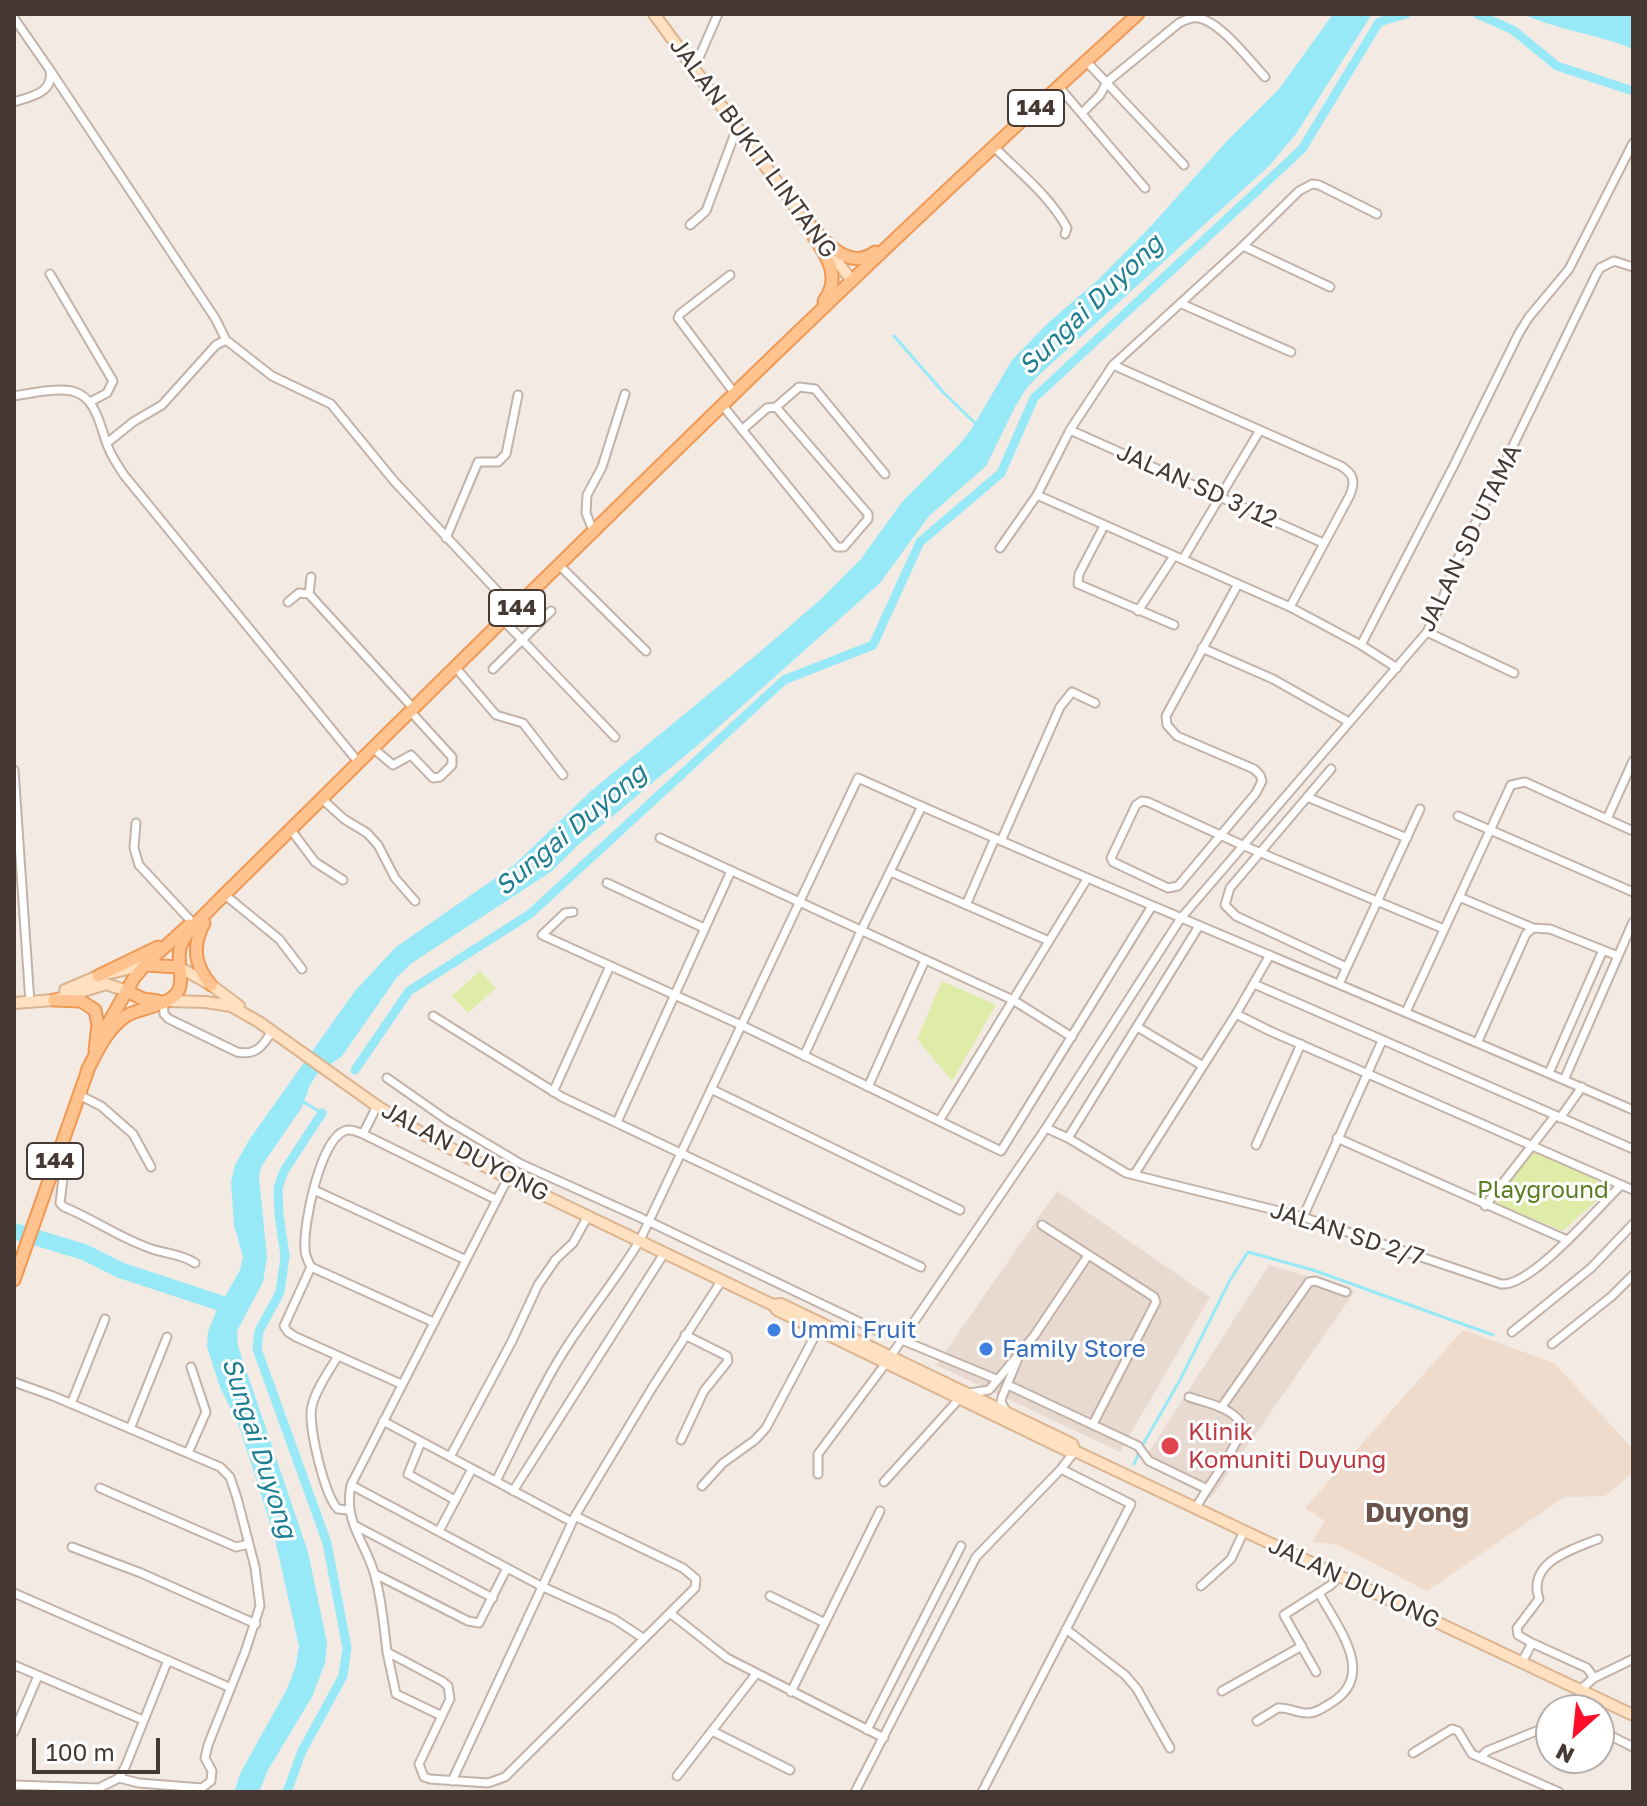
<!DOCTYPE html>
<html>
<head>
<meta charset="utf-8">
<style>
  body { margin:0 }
  #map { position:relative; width:1647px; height:1806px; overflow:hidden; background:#f3eae3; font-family:"Golos Text",sans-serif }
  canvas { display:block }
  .frame { position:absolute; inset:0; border:16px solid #463933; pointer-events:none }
  .north { position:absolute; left:1535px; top:1694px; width:80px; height:80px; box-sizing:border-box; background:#fff; border:2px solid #b5b0ad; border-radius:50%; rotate:207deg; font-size:22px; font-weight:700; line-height:32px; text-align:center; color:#463933 }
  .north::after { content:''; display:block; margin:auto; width:28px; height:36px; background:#ff0e29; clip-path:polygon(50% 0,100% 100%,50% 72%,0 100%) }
  .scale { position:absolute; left:32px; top:1738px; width:128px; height:36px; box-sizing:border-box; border:4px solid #463933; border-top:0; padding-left:10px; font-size:24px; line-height:28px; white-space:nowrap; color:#463933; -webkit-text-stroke:6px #fff; paint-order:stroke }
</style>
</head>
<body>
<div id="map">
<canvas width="1647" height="1806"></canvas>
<div class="frame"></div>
<div class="north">N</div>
<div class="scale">100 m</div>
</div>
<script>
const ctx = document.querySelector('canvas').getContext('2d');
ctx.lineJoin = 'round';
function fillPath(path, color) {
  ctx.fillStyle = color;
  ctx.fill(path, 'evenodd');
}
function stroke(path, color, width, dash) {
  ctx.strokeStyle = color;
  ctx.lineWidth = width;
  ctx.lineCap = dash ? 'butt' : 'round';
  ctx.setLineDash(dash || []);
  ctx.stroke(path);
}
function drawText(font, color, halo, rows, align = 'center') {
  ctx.font = font + ' "Golos Text",sans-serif';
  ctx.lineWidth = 6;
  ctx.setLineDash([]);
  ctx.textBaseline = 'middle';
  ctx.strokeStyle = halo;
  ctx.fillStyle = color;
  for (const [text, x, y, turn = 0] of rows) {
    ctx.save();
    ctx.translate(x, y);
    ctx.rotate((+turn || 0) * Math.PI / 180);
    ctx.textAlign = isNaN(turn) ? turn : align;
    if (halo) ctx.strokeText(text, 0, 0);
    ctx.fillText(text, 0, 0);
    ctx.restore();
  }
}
const residential = new Path2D(`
  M1057,1191l153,106 -90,155 -184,-87z
  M1269,1265l86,26 -144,207 -69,-35z`);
const education = new Path2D(`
  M1463,1330l91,33 79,86v24l-28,23 -41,1 -137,94 -89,-46 -26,-3 13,-21 -20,-13z`);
const green = new Path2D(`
  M480,971l16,17 -28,25 -16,-17z
  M942,981l54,24 -44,76 -35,-42z
  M1533,1150l78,37 -48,44 -70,-29z`);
const water = new Path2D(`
  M1333,14h39l-76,120 -26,31 -230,209 -14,15 -11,18 -29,59 -57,50 -49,67 -175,156 -128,107 -25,25 -140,92 -15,14 -55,79 -25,18 -7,11 -8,22 -41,60 -2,10 8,80 -4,25 -26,49 1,15 70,206 19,91 -2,20 -13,34 -44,73 -9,22h-25l7,-20 46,-83 9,-24 3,-19 -25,-111 -35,-109 -19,-39 -13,-40 1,-15 7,-18 25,-44 3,-13 -9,-32 -3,-43 4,-17 14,-25 106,-149 41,-44 117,-81 78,-75 170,-140 60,-52 39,-39 42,-58 55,-55 14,-17 41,-70 36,-37 51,-44 52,-53 75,-84 53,-53z
  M1522,14h105l6,2v33c-36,-15 -75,-19 -111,-35z`);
const stream = new Path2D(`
  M894,336l50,57 32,31
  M302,1101l20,12
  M1142,1446l38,-66 50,-100 18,-28 65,18 180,65
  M1134,1464l5,-11`);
const canal = new Path2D(`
  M1477,14l36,16 44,36 76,25
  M355,1070l54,-79 121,-77 254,-234 89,-35 47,-103 81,-69 33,-75 268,-249 77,-127 27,-8
  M287,1792l15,-41 41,-75 4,-28 -20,-105 -70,-194 2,-18 21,-39 5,-36 -6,-41 -1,-27 6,-17 38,-58`);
const river = new Path2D(`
  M14,1231l70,21 36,18 115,38`);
const minor = new Path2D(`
  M14,18l36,52c4,23 -18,26 -36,32
  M1086,61l98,104
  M694,69l24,-55
  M50,70l165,248 11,22 46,36 59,28 63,77 121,129
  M1059,87l86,101
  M1082,113l18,-18 7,-13 72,-59c6,-3 12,-6 19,-5 22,3 52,43 67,59
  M993,146c25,25 57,50 74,82l-2,6
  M690,225l16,-14 31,-83
  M1243,246l87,41
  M50,274l63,107 -6,12 -17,9
  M730,275l-50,39 -2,4 57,76
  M1182,304l109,48
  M1113,365l228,101c12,8 15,14 9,29l-60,112
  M14,396c18,-3 40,-8 58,-5 25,6 28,36 36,56 4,10 10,19 16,28l235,288
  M723,406l114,141h7l24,-28v-5l-92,-107 -9,1 -25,22
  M776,407l23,-20 16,2 70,85
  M1070,430l253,113
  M107,443l26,-21 29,-17 54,-60 10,-5
  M1037,495l253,112 71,38 36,23
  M1104,526l-25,48 -1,10 96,41
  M594,533l-8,-20 1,-18 15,-28 23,-73
  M446,538l32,-76h20l8,-8 12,-59
  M1000,548l37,-53 33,-65 43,-65 130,-119 56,-55 13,-7 7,1 58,29
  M1183,559l77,-129
  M560,566l86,85
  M311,577l-2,17 105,115
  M1238,584l-72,132 1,9 10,11 77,33 6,6 2,6 -6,12 -78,93 -10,2 -55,-26 -2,-4 25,-53 6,-4 6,1 94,43 202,84
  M288,602l11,-9 10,1
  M1138,611l36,-55
  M504,621l111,116
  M1427,632l87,41
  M1361,645l92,-178 66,-134 10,-16 40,-48 64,-126
  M1202,648l71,31 76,43
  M456,668l40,47 27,8 40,52
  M493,669l58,-58
  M374,749l19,16 18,-10 22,23 7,-1 12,-12v-8l-41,-45
  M1331,769l-101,119 -5,17 11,11 110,51
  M14,770l16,233
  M1307,797l100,41
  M322,799l22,20 23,14 11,12 17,33 20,23
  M1458,816l175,76
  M1607,819l26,-58
  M136,823l-2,25 5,17 53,57
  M291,830l24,32 28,18
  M660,838l353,162 59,37
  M1001,841l59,-134 12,-15 23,11
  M891,872l158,69
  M607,883l97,45
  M225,895l54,44 23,30
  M1459,897l74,31
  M966,905l29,-67
  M573,912l-8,1 -23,22 199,90 260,126 151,-245
  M1254,984l379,165
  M1339,984l81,-175
  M163,1001l1,13 5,5 68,33c19,4 26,-6 35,-21
  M1406,1012l105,-227 14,-3 108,49
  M1236,1014l34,17 363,159
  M433,1016l129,81 359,170
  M1139,1028l64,38
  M1478,1041l48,-107 7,-6 17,1 68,27
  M804,1056l57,-125 61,-125
  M1549,1073l54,-123
  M387,1078l60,42 74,44 129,58 226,108
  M1564,1080l69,-158
  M868,1087l57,-127
  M711,1089l249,121
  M553,1092l57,-126
  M79,1095l22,11 32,28 18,33
  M377,1106l-14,28c-6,-2 -12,-6 -19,-3 -24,10 -41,94 -39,118 0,7 3,12 6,18l-27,59 4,6 8,5 105,47
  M1560,1118l22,-31
  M939,1121l148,-242
  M617,1122l114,-251
  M1046,1128l22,10 58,35 177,44 198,67c30,3 97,-76 120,-99
  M363,1134l134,66
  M1068,1138l131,-212
  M1337,1138l230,102
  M1256,1145l45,-101
  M56,1159l8,11 -4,33 4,4c30,12 57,32 88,42 15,5 29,5 43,14
  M1134,1175l102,-161 34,-59
  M508,1178l-157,307c-8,38 15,57 24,91 7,25 9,51 12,76l55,29 6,5 2,13 -31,65 5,13 6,2 58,4 17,-6 190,-189 1,-9 -13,-11 -108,-52
  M314,1190l152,70
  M1485,1206l70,-90
  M1303,1217l79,-176
  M1042,1225l112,72 2,5 -63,122
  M311,1267l122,55
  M1512,1332l79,-64 42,-44
  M902,1340l94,39
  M1552,1344l60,-48 21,-21
  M338,1356c-9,15 -22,33 -26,50 -5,17 13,92 26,103l10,1
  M14,1382l39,14 167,71 10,10 7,21 18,69 5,39 -15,46 -37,93 -3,13 7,13 -1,10 -9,7 -63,-5 -20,-5
  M1008,1385l130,61 11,15 56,27
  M970,1393l19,-3 45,-54 53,-79
  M1189,1397c18,6 42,10 53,27 0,18 -36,64 -46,84
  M71,1404l34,-85
  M1221,1408l88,-126 6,-1 31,11
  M1006,1411l-5,-9 1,-5 17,-41
  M383,1421l189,101
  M130,1429l37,-92
  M681,1440l23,-49 24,-30 -1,-5 -42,-21
  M421,1442l-13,32 47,26
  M188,1453l18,-41 -15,-45
  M450,1457l62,-116 26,-56 18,-26 17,-16 15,-27
  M818,1474v-20l68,-91 160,-235 135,-210 246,-286 14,-28 12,-35 143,-294 4,-7 14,-7 19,6
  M496,1481c22,-43 42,-89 68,-130 24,-38 53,-72 76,-111l218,-462c256,115 517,219 775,332
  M884,1482l76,-84
  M351,1485l190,101 73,33 29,19
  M702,1486l21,-23 32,-23 11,-12 52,-98
  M100,1488l136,59 13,-3
  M513,1491l152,-239
  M354,1525l139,73
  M439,1531l33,-62
  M72,1547l69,26 115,51
  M375,1574l93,47 11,2 28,-55
  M1201,1586l30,-27 13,-28
  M14,1593l217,95
  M770,1596l55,27
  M670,1613l57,45 157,80
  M1066,1629l59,46 12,14 33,59
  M1532,1643l-14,-8 -1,-7 22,-29c-12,-37 32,-49 59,-60
  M387,1652l9,42 46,22
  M1522,1662l10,-19 55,25 7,10
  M14,1665l129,55
  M1316,1672l-32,-57 47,-30 8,-9
  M1580,1690l14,-12 39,-19
  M1222,1691l80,-45
  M791,1692l89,-181
  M1257,1721l21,-13c11,-1 20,6 31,5 8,0 15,-6 22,-10 47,-28 6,-76 -12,-110
  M867,1730l94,-184
  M1599,1730l34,17
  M712,1731l78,39
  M14,1732l24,-56
  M1413,1753l39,-24 6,2 14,23 87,38
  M1481,1757l6,-6 64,-26
  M677,1776l79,-102
  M452,1781l123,-265 77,-128 70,-108
  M14,1785l85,3 20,-10 7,-13 42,-105
  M855,1792l121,-235 85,-88 14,-18
  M982,1792l149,-288 -70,-35`);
const secondary = new Path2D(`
  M654,14l150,205
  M824,244l28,37
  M179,967l32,18 28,21
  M65,990l33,-14 47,-11
  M165,1001l41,1 25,4 28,16 118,84 46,28 85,44 265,127 4,5 291,141h7l558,264
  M14,1003l40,-3 52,-16 21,7
  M773,1305l8,-1 291,140 3,7`);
const primary = new Path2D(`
  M799,213c19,19 47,62 76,39
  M810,231c15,23 33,44 14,70
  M204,923c-12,23 -10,42 7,62
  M145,965l34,2
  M98,976l60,-29
  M127,991l16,8 15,2
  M54,1000l27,1 14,9 3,15 -3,25
  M105,1029l29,-51 11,-13 44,-40
  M87,1071c10,-20 20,-42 39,-55 15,-9 40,-9 51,-23 9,-13 -2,-33 4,-48 7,-17 24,-30 36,-43 304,-299 605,-602 921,-888
  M14,1280l75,-213`);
const markers = [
  [774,1330,8,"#3f7fe0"],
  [986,1349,8,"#3f7fe0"],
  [1170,1446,10,"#e0444e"]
];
const shields = [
  [1036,108,56],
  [517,608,56],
  [55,1161,56]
];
const shieldNames = [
  ["144",1036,108],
  ["144",517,608],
  ["144",55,1161]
];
const streetNames = [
  ["JALAN BUKIT LINTANG",753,148,54],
  ["JALAN SD 3/12",1197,486,24],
  ["JALAN SD UTAMA",1470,538,-64],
  ["JALAN DUYONG",465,1152,28],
  ["JALAN SD 2/7",1347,1234,18],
  ["JALAN DUYONG",1354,1583,25]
];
const parkNames = [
  ["Playground",1543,1190]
];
const shopNames = [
  ["Ummi Fruit",790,1330],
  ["Family Store",1002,1349]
];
const healthNames = [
  ["Klinik",1188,1432],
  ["Komuniti Duyung",1188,1460]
];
const waterNames = [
  ["Sungai Duyong",1091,305,-44],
  ["Sungai Duyong",571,830,-40],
  ["Sungai Duyong",259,1448,72]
];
const quarterNames = [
  ["Duyong",1417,1513]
];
fillPath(residential, '#e8dad0');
fillPath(education, '#eedbcb');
fillPath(green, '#dfeca7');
fillPath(water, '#98e9f7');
stroke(stream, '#98e9f7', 3);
stroke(canal, '#98e9f7', 9);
stroke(river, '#98e9f7', 16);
stroke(minor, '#c3b2a8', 11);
stroke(secondary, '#dbb490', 14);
stroke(primary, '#ef9955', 15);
stroke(minor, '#fff', 7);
stroke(secondary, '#ffe0c1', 10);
stroke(primary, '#ffc390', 11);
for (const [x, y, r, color] of markers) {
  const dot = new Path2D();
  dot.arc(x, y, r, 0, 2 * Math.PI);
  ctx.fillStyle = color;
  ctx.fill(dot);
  stroke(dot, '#fff', 3);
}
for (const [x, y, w] of shields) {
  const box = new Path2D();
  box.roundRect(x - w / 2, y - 18, w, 36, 6);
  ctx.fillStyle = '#fff';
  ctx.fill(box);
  stroke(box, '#463933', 2);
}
drawText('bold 22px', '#463933', null, shieldNames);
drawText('24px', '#463933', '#fff', streetNames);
drawText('24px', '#5b7d21', '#fff', parkNames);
drawText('24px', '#366cbe', '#fff', shopNames, 'left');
drawText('24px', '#be3a42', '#fff', healthNames, 'left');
drawText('italic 26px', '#1e7e91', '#fff', waterNames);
drawText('bold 28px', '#6a5449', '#fff', quarterNames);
</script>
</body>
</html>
